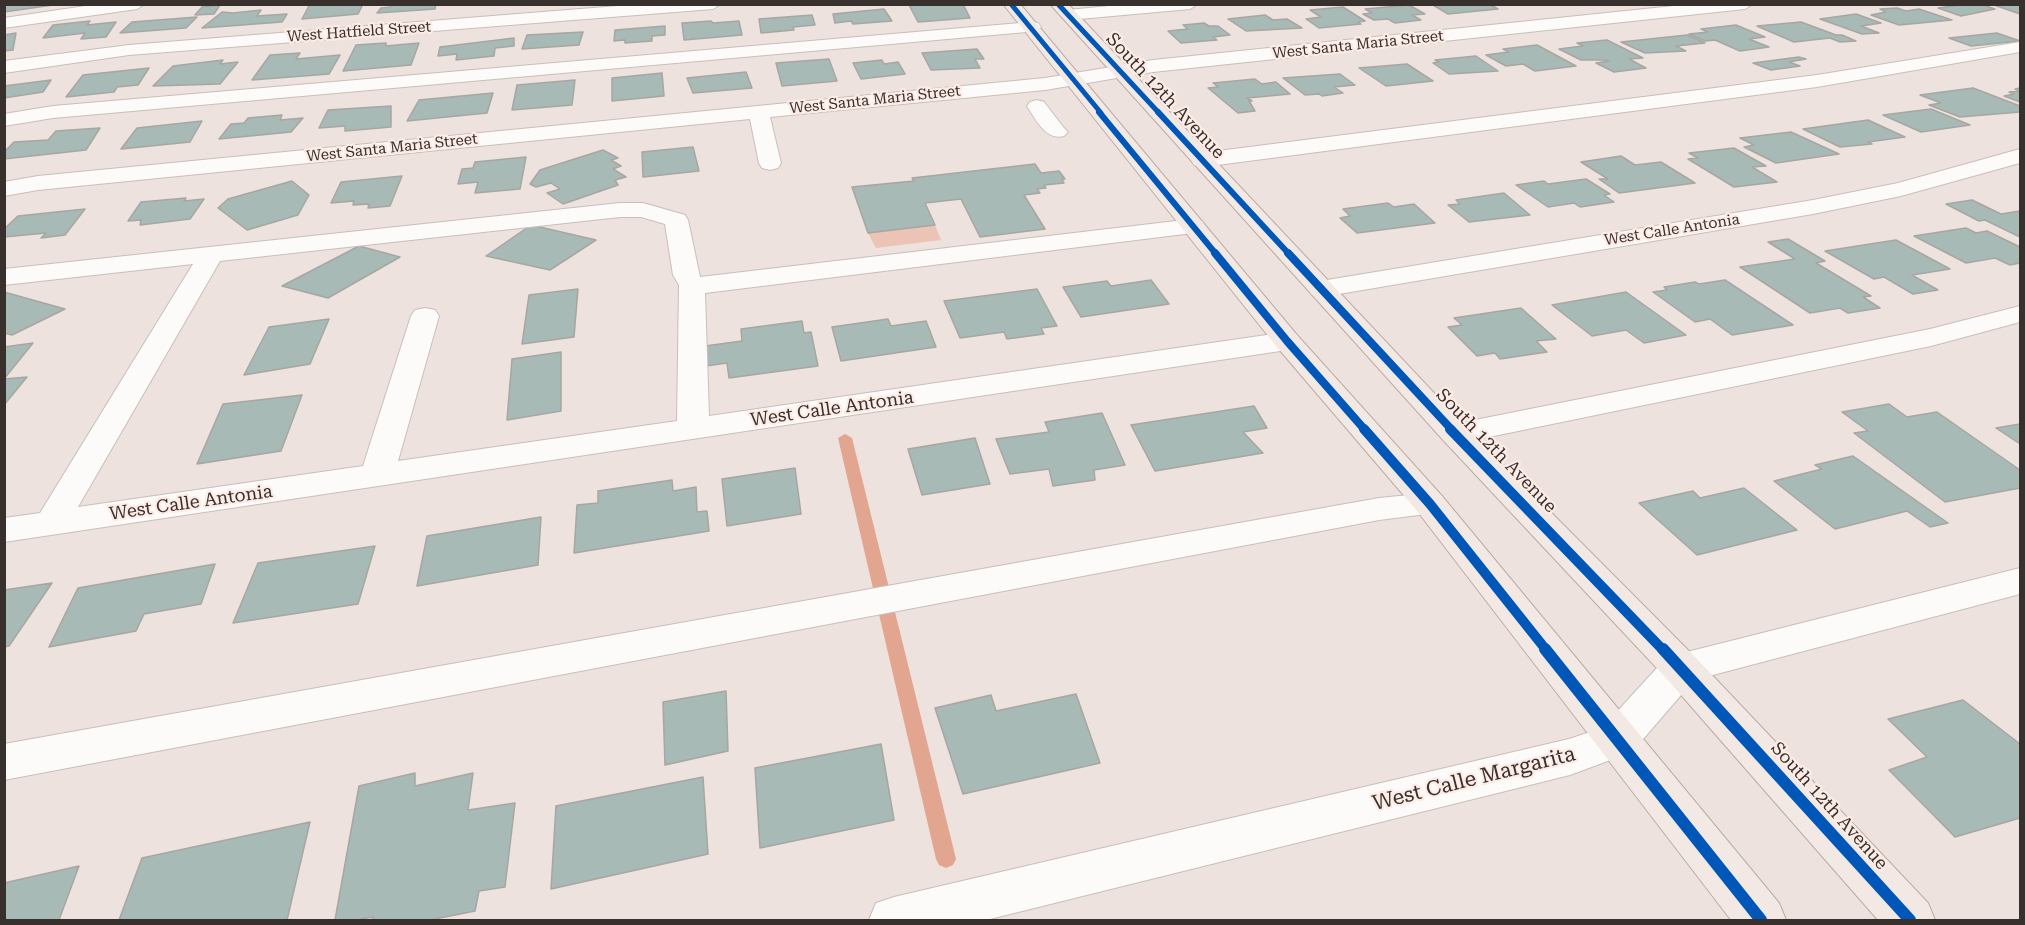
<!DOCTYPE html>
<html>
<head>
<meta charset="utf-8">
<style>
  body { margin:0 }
  #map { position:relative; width:2025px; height:925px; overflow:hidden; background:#ede2dd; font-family:"Roboto Serif",serif }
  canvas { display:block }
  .frame { position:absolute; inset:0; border:6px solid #37302d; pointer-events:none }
</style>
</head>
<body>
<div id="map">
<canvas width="2025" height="925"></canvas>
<div class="frame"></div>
</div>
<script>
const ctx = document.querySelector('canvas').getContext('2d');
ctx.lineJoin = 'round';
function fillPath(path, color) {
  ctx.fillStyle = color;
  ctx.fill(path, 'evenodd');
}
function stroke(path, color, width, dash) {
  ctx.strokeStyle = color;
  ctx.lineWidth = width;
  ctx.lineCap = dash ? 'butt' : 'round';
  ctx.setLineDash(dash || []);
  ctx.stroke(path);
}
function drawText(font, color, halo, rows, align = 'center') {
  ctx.font = font + ' "Roboto Serif",serif';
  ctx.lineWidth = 4.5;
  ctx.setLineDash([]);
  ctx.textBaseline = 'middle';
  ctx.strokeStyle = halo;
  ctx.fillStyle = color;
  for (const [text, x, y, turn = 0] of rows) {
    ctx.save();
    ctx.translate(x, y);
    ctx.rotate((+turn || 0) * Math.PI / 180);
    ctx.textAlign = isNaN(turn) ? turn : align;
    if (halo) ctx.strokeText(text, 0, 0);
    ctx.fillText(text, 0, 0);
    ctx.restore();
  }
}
const green = new Path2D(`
  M935,225l6,15 -65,8 -8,-15z`);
const stream = new Path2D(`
  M845,434l7,4 104,421 -3,6 -7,3 -7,-3 -3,-6 -98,-421z`);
const building = new Path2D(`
  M4,4h56l-56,8z
  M310,4h53l-5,10 -56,5z
  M392,4h44l-1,5 -58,4 4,-5 9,-1z
  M963,4l7,14 -52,4 -9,-17z
  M1489,4l9,5 -50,5 -15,-9z
  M1968,4h12l15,5 -34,7 -23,-8z
  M1991,4h29v10z
  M220,5l-6,9 -19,1 7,-8z
  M1409,5l16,9 -13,1 9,5 -26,3 -7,-4 -14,1 -11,-6 9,-1 -7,-4z
  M1343,7l22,14 -7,1 3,2 -42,4 -13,-9 15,-2 -11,-7z
  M1897,8l9,3 13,-2 33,11 -53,5 -28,-10 15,-3 -6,-3z
  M884,9l8,12 -39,3 -2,-3 -16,2 -2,-9z
  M261,10l-4,6 30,-2 -5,8 -80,6 20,-16 11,1z
  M1856,14l25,9 -20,3 18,7 -17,1 -42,-15z
  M812,15l3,10 -22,2 1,3 -33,3 -2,-14z
  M1265,15l8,5 14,-1 15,9 -56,3 -18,-12z
  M197,17l-11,11 -66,5 12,-11z
  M90,21l-3,4 29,-3 -10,15 -25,2 4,-6 -42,5 10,-13z
  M711,21l2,2 26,-2 3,14 -58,5 -2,-17z
  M1801,22l35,13h6l14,6 -16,1 -10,-4 -36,4 -37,-16z
  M1204,23l5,3h9l12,9 -17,2 4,3 -36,3 -13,-12 20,-2 -5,-4z
  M1736,25l29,12 -16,2 20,8 -29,4 -25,-11 -10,1 -16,-7 19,-2 -7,-3z
  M665,26v9l-13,1v5l-27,2v-3l-11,1 1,-11z
  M583,32l-4,13 -57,4 5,-14z
  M16,33l-3,17 -9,1v-16z
  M1997,33l23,8 -49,5 -22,-8z
  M1687,35l18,8 -29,3 10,5 -41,2 -24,-11z
  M514,38v8l-19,2 -1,8 -38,4 1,-6 -19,2 2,-9z
  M1607,40l36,18 -14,1 17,9 -32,4 -18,-9 13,-2 -3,-1h-25l-22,-11 24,-3 -6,-3z
  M386,43v3l33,-3 -8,22 -68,6 13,-26z
  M1537,45l39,21 -41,5 -12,-7 -17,2 -20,-11 23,-3 -6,-3z
  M977,49l7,10h-9l5,9 -49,2 -9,-17z
  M300,53l-4,6 44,-4 -11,19 -77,6 18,-25z
  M1476,56l22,15 -49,3 -16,-11 6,-1 -4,-2z
  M1799,57l7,2 -17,3 11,4 -29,4 -18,-7z
  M829,59l8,22 -55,5 -6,-23z
  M223,60l-3,4 18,-2 -18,22 -67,2 20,-20z
  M882,60l2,4 14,-2 7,12 -44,5 -8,-16z
  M1407,64l26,17 -47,5 -27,-18z
  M149,68l-11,17 -21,2 -3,5 -48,5 17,-22z
  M746,72l6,16 -59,5 -6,-15z
  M662,73l2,23 -52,5v-23z
  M1340,74l15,11 -21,2 9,6 -21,3 -3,-2 -14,1 -22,-17z
  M1255,79l7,5 14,-2 14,12 -43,4 5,3h-3l6,10 -17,2 -30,-25 10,-1 -5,-4z
  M51,80l-8,12 -39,6v-12z
  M575,80l-3,25 -60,5 5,-25z
  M1973,88l47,18v6l-60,5 -31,-12 12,-2 -21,-8z
  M2020,88v14l-16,-6 10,-2 -5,-2 10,-1 -4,-2z
  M493,93l-6,20 -80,8 12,-21z
  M391,106v21l-46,4v-5l-26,2 9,-18z
  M1931,109l39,16 -49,7 -38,-17z
  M282,115l-2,5 23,-2 -12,14 -72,7 12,-15 13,-1 4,-5z
  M1868,120l37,17 -37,5 4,2 -32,3 -37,-18z
  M202,121l-12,21 -69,7 16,-21z
  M100,128l-14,22 -82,9v-7l10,-10 34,-2 8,-9z
  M1791,132l48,22 -63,9 -32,-16 10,-2 -14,-7z
  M693,147l6,24 -56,6 -1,-25z
  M1734,148l32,18 -14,1 25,15 -43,5 -46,-28 10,-1 -9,-5z
  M603,150l15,8 -7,2 10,6 -8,3 13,8 -11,3 3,5 -55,19 -16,-11 13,-4 -9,-6 -15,4 -6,-3 10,-14z
  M1621,156l14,9 26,-3 34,21 -76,10 -20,-14h9l-27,-17z
  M526,157l-6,32 -45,4 3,-11 -20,2 4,-15 11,-1 2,-6z
  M1035,164l6,9 18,-2 6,8h-3l2,4 -20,2 2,3 -9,1 3,4 -16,2 21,34 -65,8 -19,-38 -36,4 10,22 -67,8 -16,-46 62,-6 -2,-3z
  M402,176l-12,30 -22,2 1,-4 -16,1 1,-4 -23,2 10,-21z
  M1586,179l24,15 -6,1 10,7 -34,5 -6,-4 -26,4 -32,-22 28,-4 4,3z
  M292,181l17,14 -11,20 -51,15 -29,-22 10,-9z
  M1504,193l26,22 -61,7 -21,-17 12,-1 -4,-4z
  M186,198l-2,3 20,-2 -14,20 -50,6 1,-5 -13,1 13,-19z
  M1972,200l29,14 19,-3v26l-35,-17 -6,1 -33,-17z
  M1388,203l6,4 20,-3 21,19 -78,10 -17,-15 10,-2 -7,-7z
  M85,209l-20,26 -24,3 5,-5 -42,4v-8l14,-13z
  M531,225l65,15 -46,30 -64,-14z
  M1966,228l10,5 11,-2 33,16v16l-10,2 -15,-7 -29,5 -52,-27z
  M1788,239l37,22 -9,2 55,33 -8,1 17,11 -32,5 -8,-5 -30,5 -70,-46 55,-8 -27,-17z
  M1896,240l54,29 -38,6 26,15 -25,4 -29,-17 -10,2 -49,-28z
  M359,246l41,11 -72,41 -46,-12z
  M1151,280l18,24 -88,13 -18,-30 44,-6 4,5z
  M1725,280l68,45 -61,10 -22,-16 -15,3 -42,-30 14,-2 -3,-3 31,-5 4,2z
  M578,289l-4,48 -52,7 7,-49z
  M1037,289l20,37 -16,2 3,6 -37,5 -3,-7 -44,6 -16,-37z
  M4,292l61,17 -53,26 -8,-2z
  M1626,292l60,43 -42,8 -18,-13 -34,6 -40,-31z
  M1521,308l35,31 -20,2 11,11 -47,7 -5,-6 -18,3 -29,-29 14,-2 -8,-7z
  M329,319l-19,45 -66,11 25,-48z
  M888,319l3,7 35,-5 10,26 -95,14 -9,-34z
  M802,321l2,12 7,-1 7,34 -89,12 -2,-15 -21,3 -1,-20 37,-5 -1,-12z
  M33,343l-29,36v-32z
  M561,352v59l-54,9 5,-61z
  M27,377l-23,28v-26z
  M302,395l-21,56 -84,13 26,-60z
  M1889,404l18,13 30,-5 83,58v18l-75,14 -91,-69 14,-2 -26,-19z
  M1254,406l13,22 -24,4 20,21 -108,18 -24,-46z
  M1102,413l23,52 -31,5 1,10 -42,6 -4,-17 -39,5 -14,-35 53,-7 -4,-10z
  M2020,424v20l-24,-16z
  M975,438l15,46 -68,11 -14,-46z
  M1853,456l95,67 -18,4 -23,-16 -72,18 -61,-48 48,-12 -7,-4z
  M795,468l6,46 -74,12 -5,-47z
  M672,480l1,11 23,-4 1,25 10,-1 2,20 -135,22 3,-48 21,-2v-12z
  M1744,488l53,42 -100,25 -58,-52 54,-12 7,7z
  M541,517l-3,48 -121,21 10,-50z
  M375,546l-17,58 -125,19 25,-60z
  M215,564l-14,40 -57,10 -8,17 -87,16 29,-59z
  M52,583l-43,63 -5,1v-57z
  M726,691l2,60 -63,14 -2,-63z
  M1076,694l24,69 -137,31 -28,-86 56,-13 5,16z
  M1963,700l57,44v74l-65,19 -66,-67 38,-13 -39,-38z
  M881,744l13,76 -134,28 -5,-80z
  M415,773v13l58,-13 -5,37 47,-7 -10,84 -26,4 -4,20 -45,9h-58l1,-3 -17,3h-21l24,-134z
  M703,777l5,77 -157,35 5,-83z
  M310,822l-23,98h-168l23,-62z
  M79,866l-20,54h-55v-37z`);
const minor = new Path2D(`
  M99,4h46l-8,5 -133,19v-10z
  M643,4h78l-8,5 -584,46 -125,18v-12l125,-16z
  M1129,4h69l-8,5 -122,11 -8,-5 8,-5z
  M1693,4h60l-8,5 -592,63 -108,18 -275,27 11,46 -3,5 -8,2 -8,-2 -3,-5 -9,-44 -712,71 -34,6v-14l34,-6 1007,-98 108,-18z
  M1032,22l6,1 3,4 -3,4 -985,87 -49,8v-12l49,-8z
  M2020,42v10l-203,35 -615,80 -8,-2 -3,-5 3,-5 8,-2 615,-78z
  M1037,100l7,2 20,26 4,4 -4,4c-18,5 -28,-16 -37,-30l3,-4z
  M2020,149v14l-119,33 -88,18 -492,83 -9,-2 -4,-6 4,-6 9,-2 492,-81 85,-17z
  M620,203h23l42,12 3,5 12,57 493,-58 9,2 3,5 -3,5 -9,2 -488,60 4,123 578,-84 10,3 4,6 -4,6 -10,3 -1283,192v-24l36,-5 153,-249 -189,21v-16zM620,217h21l24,7 8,51 6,10 -2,136 -279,40 41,-145 -4,-6 -10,-2 -10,2 -4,6 -48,150 -285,41 142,-246z
  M2020,306v16l-89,24 -476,98 -11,-3 -5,-7 5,-7 11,-3 475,-95z
  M1430,493l12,3 5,8 -5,8 -63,8 -1375,260v-36l1375,-246z
  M2020,568v26l-326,86 -62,72 -62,23 -584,145h-117l7,-17 18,-6 675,-158 33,-11 65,-71z`);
const major = new Path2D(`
  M1003,4h17l277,331 145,161 337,407 7,17h-55l-313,-408 -141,-165z
  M1050,4h18l398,423 229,230 233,246 7,17h-57l-211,-241 -223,-238z`);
const cyclewayFar4 = new Path2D(`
  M1011,4l90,109
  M1058,4l101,109`);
const cyclewayFar3 = new Path2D(`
  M1099,112l117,142
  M1158,112l131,142`);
const cyclewayFar2 = new Path2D(`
  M1215,253l72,88 78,89
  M1288,253l164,177`);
const cyclewayFar1 = new Path2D(`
  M1364,429l66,75 117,147
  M1450,429l214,222`);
const cycleway = new Path2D(`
  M1545,649l216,271
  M1663,649l247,271`);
const farStreetnames = [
  ["West Hatfield Street",359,32,-4],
  ["West Santa Maria Street",1358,45,-6],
  ["West Santa Maria Street",875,100,-6],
  ["West Santa Maria Street",392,148,-6],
  ["West Calle Antonia",1672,230,-9]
];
const streetNames = [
  ["South 12th Avenue",1165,96,47],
  ["West Calle Antonia",832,409,-8],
  ["South 12th Avenue",1496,451,46],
  ["West Calle Antonia",191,503,-8],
  ["South 12th Avenue",1829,806,48]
];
const nearStreetnames = [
  ["West Calle Margarita",1474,779,-14]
];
fillPath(green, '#ecc4b5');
fillPath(stream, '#e2a58f');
fillPath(building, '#a7bab6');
stroke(building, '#a7a6a3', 1.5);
stroke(minor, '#c8bfbb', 2);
stroke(major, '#bdaba4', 2);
fillPath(minor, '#fcfbfa');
fillPath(major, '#f2e9e5');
stroke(cyclewayFar4, '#0057b8', 5);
stroke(cyclewayFar3, '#0057b8', 6);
stroke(cyclewayFar2, '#0057b8', 8);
stroke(cyclewayFar1, '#0057b8', 10);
stroke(cycleway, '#0057b8', 12);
drawText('15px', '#37302d', '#fdece6', farStreetnames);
drawText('18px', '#37302d', '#fdece6', streetNames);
drawText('21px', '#37302d', '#fdece6', nearStreetnames);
</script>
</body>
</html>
